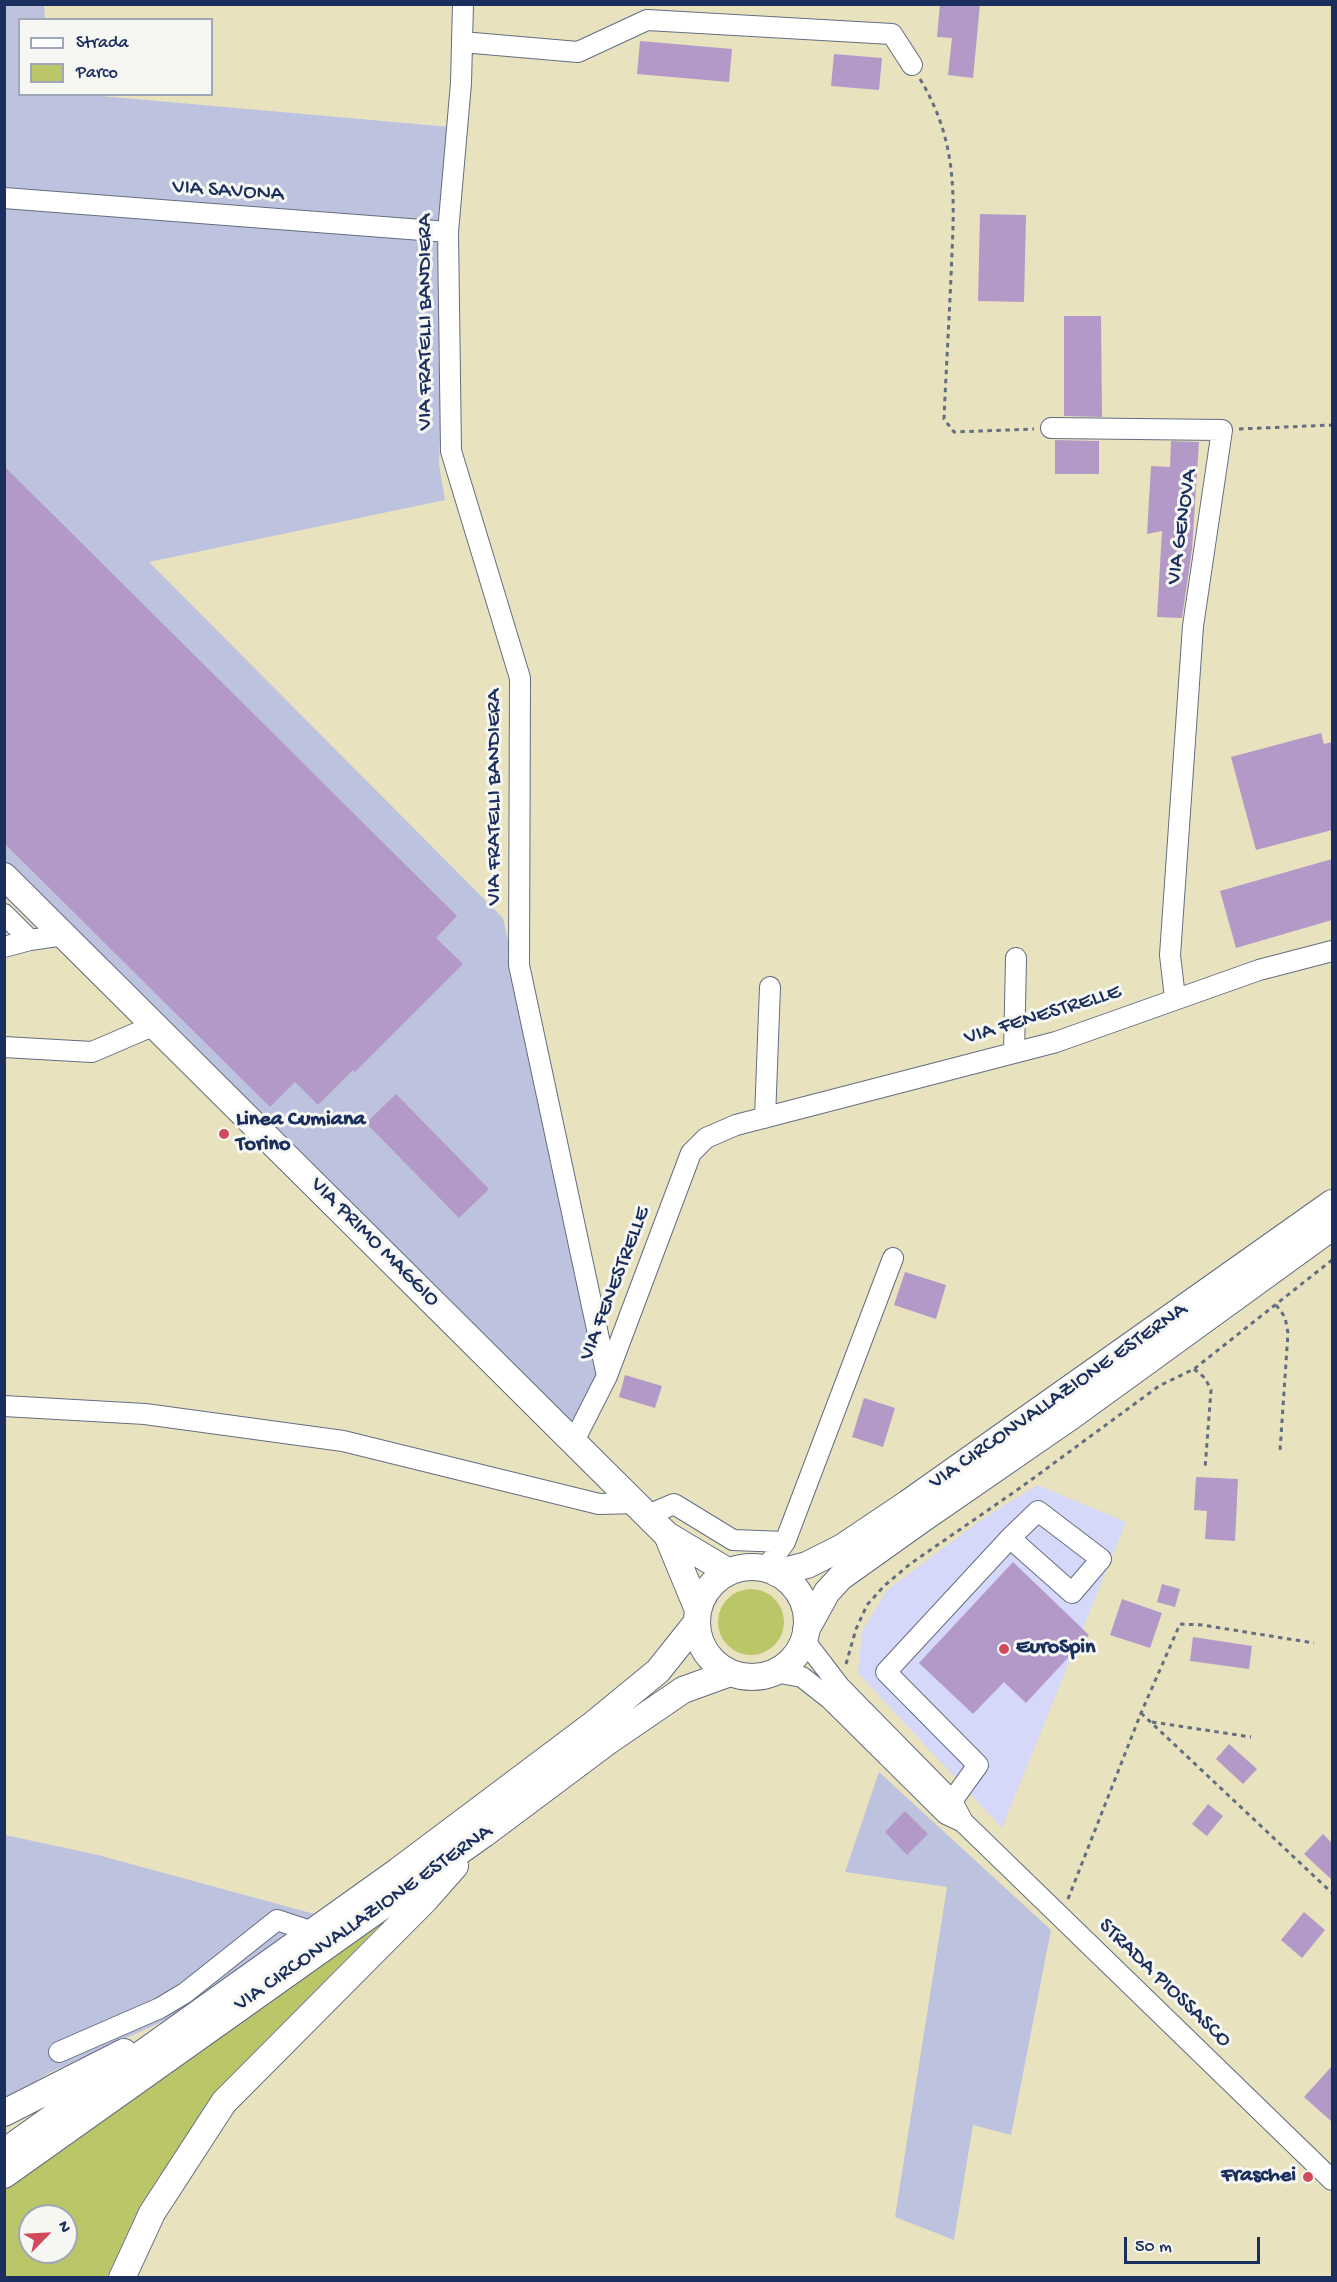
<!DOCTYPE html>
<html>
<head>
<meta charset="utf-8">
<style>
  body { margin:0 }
  #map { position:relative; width:1337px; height:2282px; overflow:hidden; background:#e9e2bf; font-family:"Gochi Hand",sans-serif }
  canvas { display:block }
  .frame { position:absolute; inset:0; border:6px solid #1b2f5e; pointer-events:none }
  .legend { position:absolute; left:18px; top:18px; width:195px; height:78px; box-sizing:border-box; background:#f6f6f2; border:2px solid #9ea6b7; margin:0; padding:8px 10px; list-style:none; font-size:18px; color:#1b2f5e }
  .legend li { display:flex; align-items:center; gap:12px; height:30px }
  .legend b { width:30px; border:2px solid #9ea6b7 }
  .north { position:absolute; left:18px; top:2204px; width:60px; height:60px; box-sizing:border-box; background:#f6f6f2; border:2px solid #9ea6b7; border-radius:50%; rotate:66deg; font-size:16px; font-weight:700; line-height:24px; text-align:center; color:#1b2f5e }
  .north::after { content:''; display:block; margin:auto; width:21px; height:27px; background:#d1495b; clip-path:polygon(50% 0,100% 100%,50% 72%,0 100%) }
  .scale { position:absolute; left:1124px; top:2237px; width:136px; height:27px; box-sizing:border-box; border:3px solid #1b2f5e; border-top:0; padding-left:8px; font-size:18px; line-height:21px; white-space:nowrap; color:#1b2f5e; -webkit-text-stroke:4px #f6f6f2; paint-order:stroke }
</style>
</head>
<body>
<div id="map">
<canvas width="1337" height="2282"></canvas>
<div class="frame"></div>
<ul class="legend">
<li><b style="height:8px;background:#fff"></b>Strada</li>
<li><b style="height:16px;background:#bac668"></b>Parco</li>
</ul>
<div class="north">N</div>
<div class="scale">50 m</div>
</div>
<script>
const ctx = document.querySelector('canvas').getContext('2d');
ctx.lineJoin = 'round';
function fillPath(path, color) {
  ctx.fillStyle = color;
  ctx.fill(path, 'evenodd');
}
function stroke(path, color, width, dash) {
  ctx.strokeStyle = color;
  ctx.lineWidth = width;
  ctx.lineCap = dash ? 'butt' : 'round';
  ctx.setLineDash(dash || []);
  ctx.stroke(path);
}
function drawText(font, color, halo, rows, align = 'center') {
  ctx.font = font + ' "Gochi Hand",sans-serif';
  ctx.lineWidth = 6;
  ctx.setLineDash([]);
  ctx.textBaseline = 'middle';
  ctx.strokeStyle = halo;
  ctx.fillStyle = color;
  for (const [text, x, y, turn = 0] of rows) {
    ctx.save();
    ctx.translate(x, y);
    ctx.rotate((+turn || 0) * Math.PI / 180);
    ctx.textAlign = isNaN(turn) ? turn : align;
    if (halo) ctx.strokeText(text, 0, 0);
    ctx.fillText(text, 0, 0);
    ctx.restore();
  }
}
const built = new Path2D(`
  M1037,1485l89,37 -124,306 -144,-155 4,-41 25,-42 94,-70z`);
const industrial = new Path2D(`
  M32,4l12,2 1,13 -25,1v74l70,1 360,32 -11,337 6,36 -296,62 354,356 104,458 -33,65 -569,-565 -1,-871z
  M879,1772l172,158 -40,205 -38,-10 -19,115 -59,-23 52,-330 -102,-15z
  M5,1835l93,20 220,60 -139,99 -130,59 -44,27z`);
const green = new Path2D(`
  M718 1622a33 33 0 1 1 66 0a33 33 0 1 1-66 0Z
  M399,1906l-185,187 -74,113 -33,71h-102l-1,-88zM30,2216h36v36h-36z`);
const building = new Path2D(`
  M940,4h40l-7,74 -25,-3 4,-37 -15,-1z
  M640,41l92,8 -3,33 -92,-8z
  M834,54l48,4 -3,32 -48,-4z
  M980,214l46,1 -2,87 -46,-1z
  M1064,316h37l1,101 -38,-1z
  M1055,440l44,1v33h-44z
  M1171,441l28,1 -7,107 -10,69 -25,-1 5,-86 -15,3 4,-68 19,1z
  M4,466l453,450 -21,22 27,26 -108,108 -2,-2 -35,35 -23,-23 -25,25 -266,-264z
  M1321,733l3,11 8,-2v88l-76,20 -25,-93z
  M1332,859v61l-96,28 -16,-57z
  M396,1094l93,95 -30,29 -93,-95z
  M905,1272l41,13 -10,34 -42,-14z
  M625,1375l37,11 -7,22 -36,-11z
  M864,1398l31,10 -12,39 -31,-10z
  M1196,1477l42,2 -3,62 -30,-2 2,-28 -13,-1z
  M1013,1562l76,73 -63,68 -22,-21 -31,32 -54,-51z
  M1162,1584l18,5 -5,18 -18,-5z
  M1122,1599l40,14 -12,35 -40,-13z
  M1193,1637l59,9 -3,23 -59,-8z
  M1229,1744l28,25 -14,15 -27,-25z
  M1208,1804l15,12 -16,20 -15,-12z
  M905,1811l23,23 -21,21 -22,-23z
  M1323,1834l9,9v37l-28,-26z
  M1304,1912l21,18 -23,28 -21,-18z
  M1332,2066v56l-28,-25z`);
const path = new Path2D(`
  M920,79c40,66 34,124 31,197 -2,48 -5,95 -7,143l10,13 80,-3
  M1239,429l93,-4
  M1276,1305l9,12 3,16 -8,118
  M1194,1369l11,9 6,12 -6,79
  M846,1664l10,-35 11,-24 17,-19 26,-22 110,-76 139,-102 35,-17 138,-109
  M1141,1713l191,180
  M1152,1722l99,15
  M1068,1899l73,-186 39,-89 22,1 112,18`);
const minor = new Path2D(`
  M463,4l-2,79 -13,149 3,219 69,227 -1,287 88,411
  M462,42l116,10 69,-32 245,14 20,31
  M4,198l444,34
  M1051,428l171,2 -29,196 -23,329 5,43
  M4,914l26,26 34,-5
  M4,947l26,-7
  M4,1047l88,5 63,-27
  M1014,1053l2,-95
  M765,1118l5,-131
  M4,1406l141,8 198,27 256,63 37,-1
  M574,1441l33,-65 84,-223 15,-15 30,-13 320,-83 203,-72 73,-19
  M648,1515l26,-11 59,36 52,2
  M765,1569l20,-27 108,-284
  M804,1640l36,47 112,114 11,21 369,358
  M775,1672l27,5 28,22 116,115 17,8
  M952,1801l26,-36 -92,-93 124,-134 62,55 29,-34 -63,-48 -28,27
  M59,2052l101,-44 25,-15 92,-73 36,12`);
const major = new Path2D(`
  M4,876l663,659 62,37
  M667,1535l31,75
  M697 1622a55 55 0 1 1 110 0a55 55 0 1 1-110 0Z
  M776,1573l31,-8 34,-17 67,-45 424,-300
  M806,1630l21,-38 14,-15 80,-57 152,-105 259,-188
  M4,2113l120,-61
  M4,2152l394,-281 193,-145 67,-55 39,-49
  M4,2175l480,-341 123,-92 76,-52 47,-17
  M122,2278l30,-65 72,-111 201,-202 30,-34`);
const markers = [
  [224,1134,6,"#d1495b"],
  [1004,1649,6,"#d1495b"],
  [1308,2177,6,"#d1495b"]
];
const streetNames = [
  ["VIA SAVONA",228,192,4],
  ["VIA FRATELLI BANDIERA",427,322,-90],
  ["VIA GENOVA",1183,527,-82],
  ["VIA FRATELLI BANDIERA",496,797,-90],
  ["VIA FENESTRELLE",1043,1016,-17],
  ["VIA PRIMO MAGGIO",374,1243,45],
  ["VIA FENESTRELLE",616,1284,-69],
  ["VIA CIRCONVALLAZIONE ESTERNA",1059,1397,-35],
  ["VIA CIRCONVALLAZIONE ESTERNA",364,1919,-35],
  ["STRADA PIOSSASCO",1164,1984,44]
];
const poiNames = [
  ["Linea Cumiana",236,1121],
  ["Torino",236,1146],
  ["EuroSpin",1016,1649],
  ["Fraschei",1296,2177,"right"]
];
fillPath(built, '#d5d8f9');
fillPath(industrial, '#bdc3de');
fillPath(green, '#bac668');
fillPath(building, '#b399c7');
stroke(minor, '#636e80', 22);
stroke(major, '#636e80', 28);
stroke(path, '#636e80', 3, [4.5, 4.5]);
stroke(minor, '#fff', 20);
stroke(major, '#fff', 26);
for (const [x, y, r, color] of markers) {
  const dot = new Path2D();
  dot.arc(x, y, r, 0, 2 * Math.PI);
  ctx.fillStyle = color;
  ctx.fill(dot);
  stroke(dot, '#f6f6f2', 2);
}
drawText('22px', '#1b2f5e', '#f6f6f2', streetNames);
drawText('bold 22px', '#1b2f5e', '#f6f6f2', poiNames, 'left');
</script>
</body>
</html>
